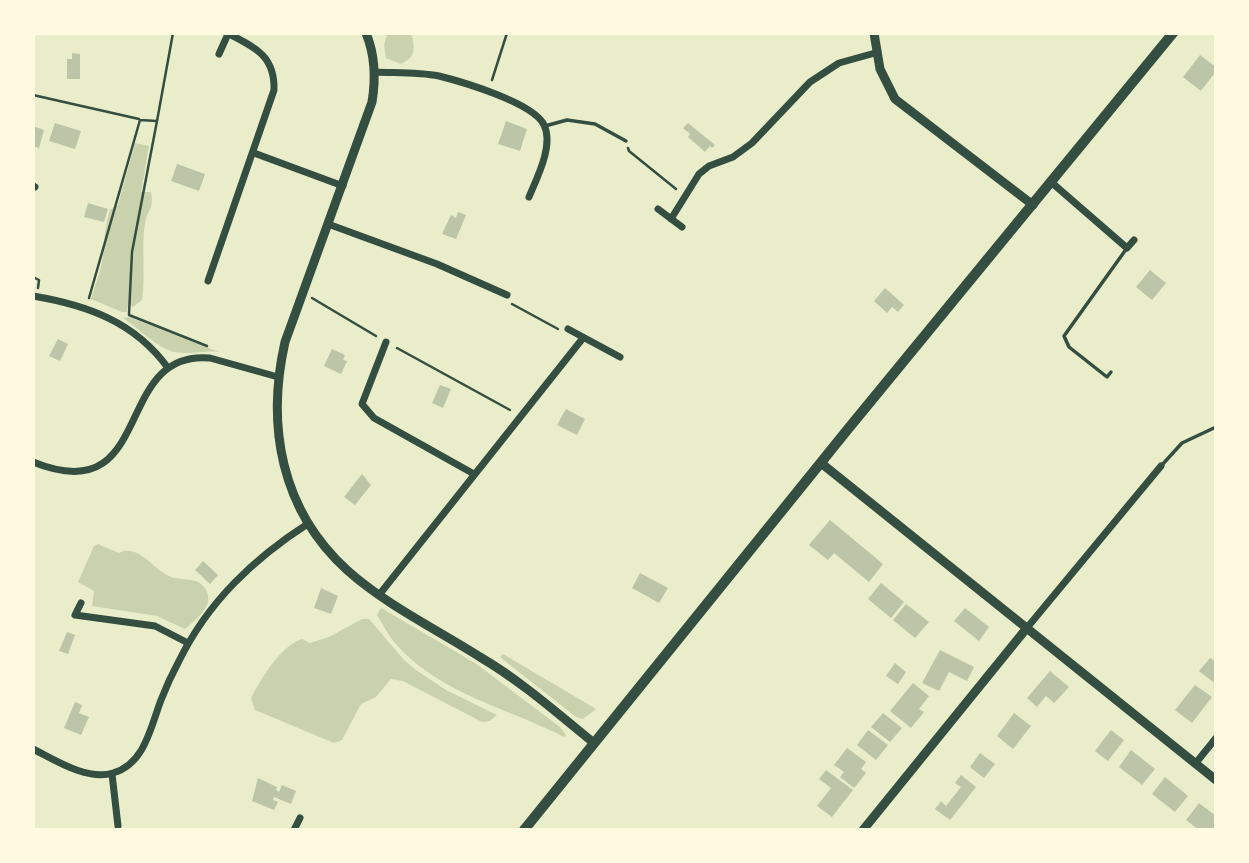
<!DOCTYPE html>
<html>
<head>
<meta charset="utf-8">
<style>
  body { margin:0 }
  #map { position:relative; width:1249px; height:863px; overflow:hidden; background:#e9edc9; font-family:Ubuntu,sans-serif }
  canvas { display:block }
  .frame { position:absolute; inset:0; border:35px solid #fefae0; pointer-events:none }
</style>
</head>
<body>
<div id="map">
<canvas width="1249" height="863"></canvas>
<div class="frame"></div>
</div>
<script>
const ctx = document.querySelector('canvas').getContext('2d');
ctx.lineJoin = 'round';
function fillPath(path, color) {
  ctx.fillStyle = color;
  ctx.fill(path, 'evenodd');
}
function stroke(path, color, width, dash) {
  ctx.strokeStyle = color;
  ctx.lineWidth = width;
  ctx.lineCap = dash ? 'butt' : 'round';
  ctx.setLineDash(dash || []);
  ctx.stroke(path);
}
const green = new Path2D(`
  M392,33h15l5,3c3,15 3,21 -11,28l-15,-6 -2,-13 3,-10z
  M135,143l14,3 -8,46h10c3,19 -3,16 -6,31 -4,25 1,51 -3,77l-9,7 -5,-3 -1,8h-5l-31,-13c4,-14 11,-30 12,-44 1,-16 2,-29 7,-45l8,-5z
  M129,317l90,35c-15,-2 -30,3 -44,0 -15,-2 -38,-25 -52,-34z
  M98,544l21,9c20,-10 35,18 52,24 8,3 19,1 27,5 5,3 9,8 10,13 3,14 -14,26 -23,34l-28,-13 -65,-10 2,-15 -16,-9 16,-36z
  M381,608l94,55 85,64 6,8 -2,2c-58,-30 -125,-43 -169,-94 -7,-8 -12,-19 -18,-28z
  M362,619h7l35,41 12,10 30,20 51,25 -7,6 -8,1 -79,-41 -12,-2 -15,18 -15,7 -19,36 -8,3 -79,-33 -4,-12c11,-20 28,-51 51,-59l8,4 19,-6z
  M503,654l93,55 -13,10 -7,-2 -76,-60z`);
const building = new Path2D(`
  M72,53l8,1v25h-13v-20h5z
  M1200,55l16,12v4l-15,20 -18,-14z
  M506,121l21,8 -7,22 -22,-7z
  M55,123l26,8 -6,18 -26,-8z
  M688,123l27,22 -3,3 -2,-2 -5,6 -17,-15 2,-3 -7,-6z
  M33,126l11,4 -5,18 -6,-2z
  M177,164l28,10 -6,17 -28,-10z
  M88,203l20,6 -4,13 -20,-5z
  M458,212l8,3 -10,24 -14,-5 9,-19 5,3z
  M1150,270l16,13 -14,17 -16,-13z
  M885,288l19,17 -6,7 -6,-5 -5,6 -13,-12z
  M58,339l10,5 -8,17 -11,-5z
  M332,349l13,6 -2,5 4,1 -6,13 -17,-8z
  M440,385l11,4 -8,19 -11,-5z
  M566,409l19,10 -8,16 -20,-10z
  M362,474l9,11 -16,20 -11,-8z
  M830,520l53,44 -14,18 -35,-29 -6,7 -19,-15z
  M203,561l15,14 -8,9 -15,-14z
  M640,573l28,15 -9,15 -27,-15z
  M881,583l23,19 -13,16 -23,-19z
  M321,588l17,8 -7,18 -17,-6z
  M906,604l23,18 -14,16 -22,-18z
  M965,608l24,19 -10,14 -25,-20z
  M67,632l8,3 -7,19 -9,-3z
  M940,650l34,17 -7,14 -18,-9 -10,19 -17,-8z
  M1210,658l6,4v22l-17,-13z
  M895,663l11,9 -8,12 -12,-8z
  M1050,671l19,16 -15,16 -8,-7 -9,11 -10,-9z
  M913,683l16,13 -10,13 5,3 -13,16 -21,-17z
  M1195,685l17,12 -20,26 -17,-13z
  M75,702l7,3 -3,8 10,4 -8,18 -17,-7z
  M883,713l19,15 -12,14 -19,-15z
  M1014,713l17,13 -18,23 -16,-13z
  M868,730l20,15 -12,15 -19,-15z
  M1111,730l13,10 -16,21 -13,-10z
  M847,748l19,14 -5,7 5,4 -12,15 -14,-11 4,-5 -10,-7z
  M1131,750l24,19 -13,16 -23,-18z
  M980,753l15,11 -11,14 -14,-11z
  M826,770l27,20 -21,27 -15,-11 14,-18 -12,-9z
  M961,775l15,12 -26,33 -15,-11 6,-8 5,5 15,-19 -6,-4z
  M1165,777l23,19 -13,16 -23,-18z
  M258,778l19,9 -1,3 3,2 3,-7 14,6 -5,13 -17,-7 -1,3 5,2 -4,8 -22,-9z
  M1199,803l17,13 -2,14h-15l-13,-10z`);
const path = new Path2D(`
  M492,80l15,-47
  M33,95l106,24
  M628,148l1,3 47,38
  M33,277l6,3 -1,8
  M89,298l51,-178 17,1 16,-88
  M312,298l64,38
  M512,304l46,25
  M129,314l3,-62 25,-131
  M129,315l78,31
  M397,348l113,62`);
const service = new Path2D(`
  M545,126l22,-6 28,4 31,17
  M1111,372l-4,5 -38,-30 -5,-11 63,-88
  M1161,466l21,-23 34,-16`);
const minor = new Path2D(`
  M219,54l9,-20
  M375,72c21,1 43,0 64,4 24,6 95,27 105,49 10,20 -7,53 -15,72
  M254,153l89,33
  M1051,182l76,66 7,-8
  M33,186l2,1
  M658,209l24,18
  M671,219l28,-45 10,-8 24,-9 19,-14 58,-61 29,-19 36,-10
  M328,224l109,40 70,31
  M208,281l66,-191c1,-35 -20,-43 -47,-57
  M33,296c54,9 102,26 135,72
  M568,329l52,28
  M386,342l-24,62 12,14 100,56
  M33,462c124,50 78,-113 177,-104l68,19
  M379,595l204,-257
  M81,603l-6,12 80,11 33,17
  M1026,629l135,-163
  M33,749c22,11 54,32 80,24 32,-9 38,-47 48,-73 5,-13 11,-26 18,-39 29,-59 74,-102 130,-138
  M1195,764l21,-26
  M112,774l6,52
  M294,830l6,-12`);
const tertiary = new Path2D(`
  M366,33c9,22 10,45 6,69l-87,240c-19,84 -4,168 62,228 39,35 89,59 133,87 41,24 77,56 114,86
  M874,33l6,36 15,30 138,106
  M821,463l395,317
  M863,830l163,-201`);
const secondary = new Path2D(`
  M524,830l324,-401 325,-396`);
fillPath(green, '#cad2ad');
fillPath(building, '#bcc5a7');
stroke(path, '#344e41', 2.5);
stroke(service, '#344e41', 3.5);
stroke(minor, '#344e41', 7);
stroke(tertiary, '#344e41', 9);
stroke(secondary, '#344e41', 10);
</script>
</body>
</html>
